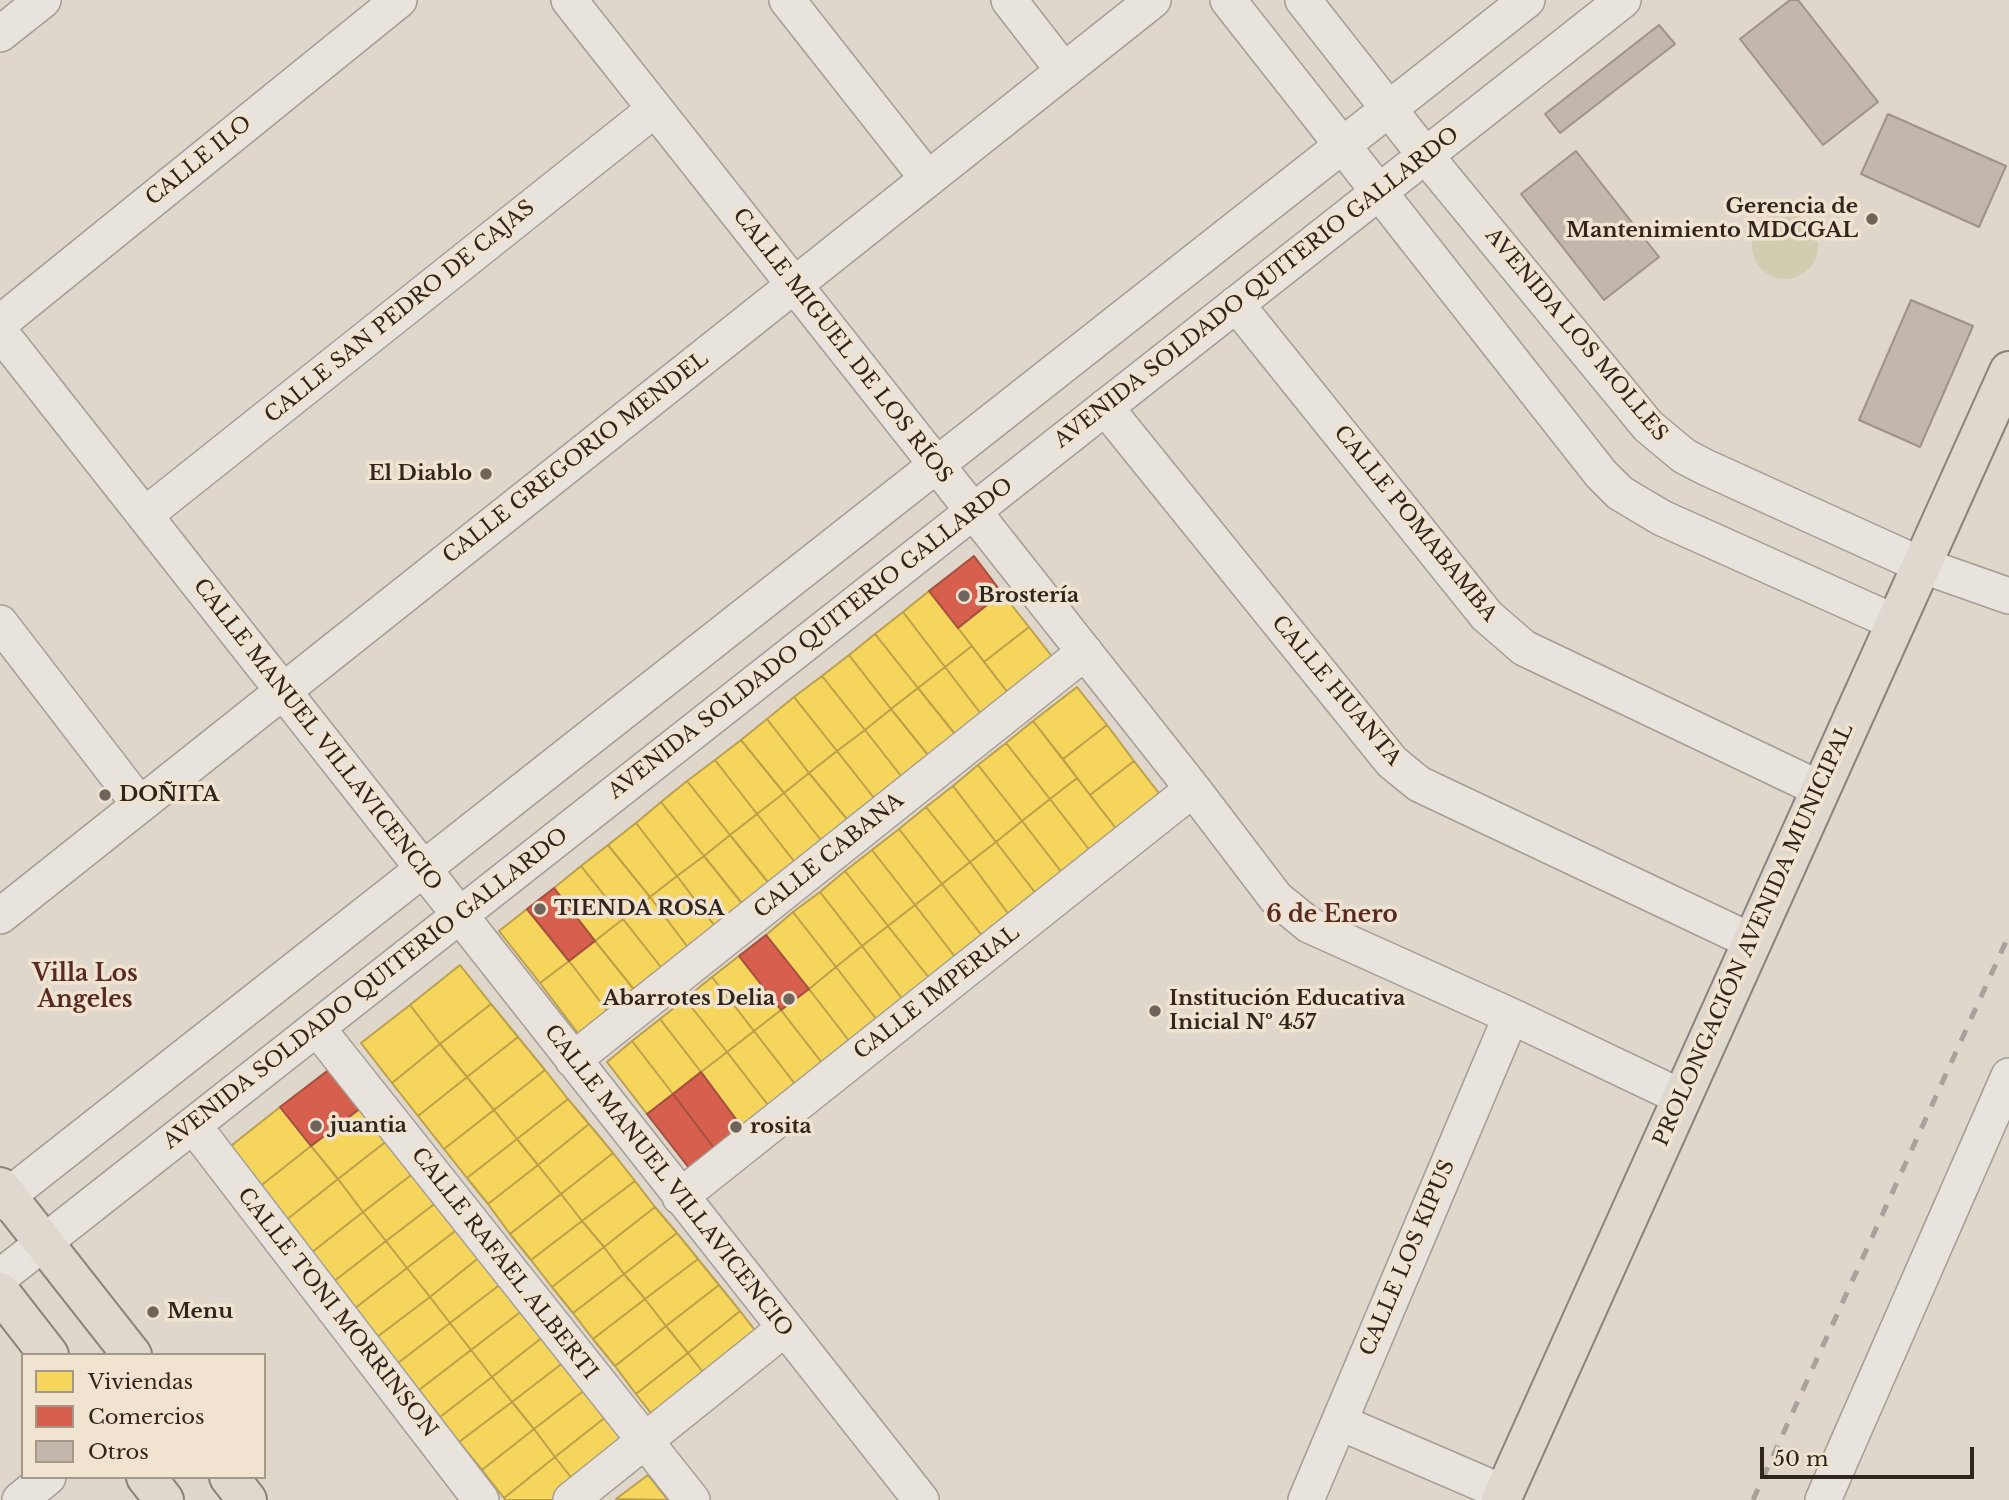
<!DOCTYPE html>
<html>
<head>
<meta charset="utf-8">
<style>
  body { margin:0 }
  #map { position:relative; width:2009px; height:1500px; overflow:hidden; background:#dfd7cb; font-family:"Libre Baskerville",serif }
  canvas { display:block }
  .legend { position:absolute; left:21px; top:1353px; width:245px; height:126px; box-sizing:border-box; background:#f0e4d1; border:2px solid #a49889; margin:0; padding:9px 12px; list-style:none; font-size:21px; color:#31261e }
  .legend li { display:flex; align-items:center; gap:14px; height:35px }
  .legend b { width:35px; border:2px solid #a49889 }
  .scale { position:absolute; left:1760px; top:1447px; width:214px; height:32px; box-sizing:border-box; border:4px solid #31261e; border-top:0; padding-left:9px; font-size:21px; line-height:24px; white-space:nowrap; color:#31261e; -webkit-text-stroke:5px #f0e4d1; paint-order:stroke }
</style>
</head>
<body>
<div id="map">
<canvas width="2009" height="1500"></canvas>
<ul class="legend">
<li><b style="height:19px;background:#f6d55c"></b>Viviendas</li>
<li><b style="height:19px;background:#d6604d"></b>Comercios</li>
<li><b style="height:19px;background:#c2b6ad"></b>Otros</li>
</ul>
<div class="scale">50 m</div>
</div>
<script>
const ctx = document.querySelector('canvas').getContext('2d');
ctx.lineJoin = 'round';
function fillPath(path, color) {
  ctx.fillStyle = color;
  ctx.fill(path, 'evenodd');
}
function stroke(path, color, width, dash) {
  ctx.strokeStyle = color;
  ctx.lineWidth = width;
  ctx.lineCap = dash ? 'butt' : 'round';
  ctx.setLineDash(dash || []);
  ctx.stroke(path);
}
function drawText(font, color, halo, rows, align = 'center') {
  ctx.font = font + ' "Libre Baskerville",serif';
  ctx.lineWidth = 7;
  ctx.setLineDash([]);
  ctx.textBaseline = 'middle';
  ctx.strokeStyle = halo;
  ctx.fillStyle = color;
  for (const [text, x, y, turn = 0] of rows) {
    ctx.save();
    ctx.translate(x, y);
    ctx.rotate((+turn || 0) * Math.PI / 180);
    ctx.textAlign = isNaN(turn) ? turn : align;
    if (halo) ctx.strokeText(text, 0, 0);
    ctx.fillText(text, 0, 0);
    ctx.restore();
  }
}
const green = new Path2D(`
  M1752 246a33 33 0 1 1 66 0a33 33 0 1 1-66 0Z`);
const homes = new Path2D(`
  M929,591l43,55 -27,21 -42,-55z
  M1002,593l27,34 -45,35 -26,-34z
  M903,612l42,55 -27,21 -43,-54z
  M1029,627l28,36 -45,35 -28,-36z
  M875,634l43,54 -27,21 -42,-54z
  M972,646l40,52 -27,21 -40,-52z
  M849,655l42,54 -26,21 -43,-54z
  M945,667l40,52 -26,20 -41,-51z
  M822,676l43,54 -28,21 -43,-54z
  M1077,687l30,38 -44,34 -30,-38z
  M918,688l41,51 -27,21 -41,-51z
  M794,697l43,54 -28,22 -42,-54z
  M891,709l41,51 -27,21 -40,-51z
  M767,719l42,54 -25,20 -43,-53z
  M1033,721l44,57 -27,21 -44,-56z
  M1107,725l27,36 -44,34 -27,-36z
  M865,730l40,51 -27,22 -41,-52z
  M741,740l43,53 -27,21 -42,-54z
  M1006,743l44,56 -28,22 -44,-56z
  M837,751l41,52 -27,21 -42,-51z
  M715,760l42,54 -27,21 -43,-54z
  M1134,761l28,36 -44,34 -28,-36z
  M978,765l44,56 -26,21 -43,-56z
  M809,773l42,51 -27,20 -40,-51z
  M1077,778l41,53 -27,21 -41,-53z
  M687,781l43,54 -26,21 -43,-54z
  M953,786l43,56 -26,20 -44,-55z
  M784,793l40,51 -27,21 -40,-51z
  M1050,799l41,53 -28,22 -41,-53z
  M661,802l43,54 -27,20 -41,-53z
  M926,807l44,55 -28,22 -43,-55z
  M757,814l40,51 -26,21 -41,-51z
  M1022,821l41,53 -26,21 -41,-53z
  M636,823l41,53 -27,21 -42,-52z
  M899,829l43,55 -27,21 -43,-55z
  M730,835l41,51 -26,21 -41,-51z
  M996,842l41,53 -27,21 -40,-54z
  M608,845l42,52 -27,22 -42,-53z
  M872,850l43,55 -27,21 -43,-55z
  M704,856l41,51 -28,22 -40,-53z
  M970,862l40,54 -27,21 -41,-53z
  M581,866l42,53 -28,22 -41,-53z
  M845,871l43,55 -26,20 -42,-54z
  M677,876l40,53 -27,21 -40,-53z
  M942,884l41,53 -27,21 -41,-53z
  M820,892l42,54 -26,21 -43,-55z
  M650,897l40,53 -26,21 -41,-52z
  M915,905l41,53 -26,21 -42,-53z
  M527,909l42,52 -29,22 -41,-52z
  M793,912l43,55 -27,22 -43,-54z
  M623,919l41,52 -28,21 -41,-51z
  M888,926l42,53 -27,21 -41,-54z
  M595,941l41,51 -27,21 -40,-52z
  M862,946l41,54 -26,20 -41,-53z
  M739,956l42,54 -27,21 -42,-54z
  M569,961l40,52 -29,23 -40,-53z
  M460,965l31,39 -51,40 -30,-39z
  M836,967l41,53 -27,22 -41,-53z
  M712,977l42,54 -27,21 -42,-53z
  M809,989l41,53 -28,21 -41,-53z
  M685,999l42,53 -26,20 -41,-53z
  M491,1004l27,33 -51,40 -27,-33z
  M410,1005l30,39 -48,39 -31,-40z
  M781,1010l41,53 -27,21 -41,-53z
  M660,1019l41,53 -28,22 -41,-53z
  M754,1031l41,53 -27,21 -41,-53z
  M518,1037l27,33 -51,40 -27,-33z
  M632,1041l41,53 -26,20 -40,-52z
  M440,1044l27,33 -49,39 -26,-33z
  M727,1052l41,53 -27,21 -40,-54z
  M545,1070l23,29 -51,40 -23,-29z
  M467,1077l27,33 -50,39 -26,-33z
  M568,1099l21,25 -51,41 -21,-26z
  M280,1107l31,39 -53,42 -31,-39z
  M362,1107l26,33 -50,39 -27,-33z
  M494,1110l23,29 -50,39 -23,-29z
  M589,1124l24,29 -52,41 -23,-29z
  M517,1139l21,26 -50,39 -21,-26z
  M388,1140l27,32 -52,40 -25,-33z
  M311,1146l27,33 -53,42 -27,-33z
  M613,1153l22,28 -53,40 -21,-27z
  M538,1165l23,29 -51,40 -22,-30z
  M415,1172l22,30 -51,39 -23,-29z
  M338,1179l25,33 -52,41 -26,-32z
  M635,1181l20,26 -51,40 -22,-26z
  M561,1194l21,27 -51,39 -21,-26z
  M437,1202l22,26 -52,40 -21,-27z
  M655,1207l22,26 -53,41 -20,-27z
  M363,1212l23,29 -53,41 -22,-29z
  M582,1221l22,26 -52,40 -21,-27z
  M459,1228l22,28 -51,41 -23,-29z
  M677,1233l21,26 -53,40 -21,-25z
  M386,1241l21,27 -53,41 -21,-27z
  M604,1247l20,27 -51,39 -21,-26z
  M481,1256l21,27 -52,40 -20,-26z
  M698,1259l21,26 -53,41 -21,-27z
  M407,1268l23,29 -53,40 -23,-28z
  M624,1274l21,25 -52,40 -20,-26z
  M502,1283l21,27 -52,40 -21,-27z
  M719,1285l21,26 -52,42 -22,-27z
  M430,1297l20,26 -52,40 -21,-26z
  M645,1299l21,27 -51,40 -22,-27z
  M523,1310l21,26 -52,41 -21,-27z
  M740,1311l21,27 -52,42 -21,-27z
  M450,1323l21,27 -52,40 -21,-27z
  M666,1326l22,27 -52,41 -21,-28z
  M544,1336l20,26 -52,40 -20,-25z
  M471,1350l21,27 -52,40 -21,-27z
  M688,1353l21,27 -52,41 -21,-27z
  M564,1362l22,27 -52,40 -22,-27z
  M492,1377l20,25 -53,40 -19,-25z
  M586,1389l21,27 -52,41 -21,-28z
  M512,1402l22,27 -52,41 -23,-28z
  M607,1416l22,27 -52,42 -22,-28z
  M534,1429l21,28 -51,41 -22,-28z
  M555,1457l22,28 -19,15h-53l-1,-2z
  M648,1475l20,25 -52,-1z`);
const shops = new Path2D(`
  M974,556l28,37 -44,35 -29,-37z
  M554,888l41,53 -26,20 -42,-52z
  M766,935l43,54 -28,21 -42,-54z
  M331,1068l31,39 -51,39 -31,-39z
  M701,1072l40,54 -27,22 -41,-54z
  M673,1094l41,54 -25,20 -42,-54z`);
const building = new Path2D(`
  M1790,0h8l80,102 -55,43 -83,-106z
  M1659,25l16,19 -115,89 -15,-19z
  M1888,114l118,52 -27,61 -118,-53z
  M1576,151l83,106 -55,43 -83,-106z
  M1911,300l62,26 -53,121 -61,-27z`);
const minor = new Path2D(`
  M569,0l624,789 83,109 33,27 202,91 170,81
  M787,0l141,179
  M1009,0l55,71
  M1228,0l373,474 19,19 42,25 232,104
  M1303,0l122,155 223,271 36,30 21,11 216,98 88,31
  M0,34l43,-34
  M1236,304l251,312 37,32 296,141
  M0,323l399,-323
  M0,332l921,1168
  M1105,407l287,355 27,22 332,157
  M145,515l510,-406
  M0,623l140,182
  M0,916l1153,-916
  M317,1028l375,472
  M573,1060l512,-408
  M193,1125l288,375
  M680,1197l513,-408
  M0,1202l1527,-1202
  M0,1277l1623,-1277
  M1339,1422l165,71
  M20,1500l28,-23
  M571,1500l213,-171
  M1306,1500l205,-484
  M1823,1500l186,-424`);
const major = new Path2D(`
  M0,1187l132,168
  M0,1292l49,63
  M146,1477l18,23
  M229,1477l18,23
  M1501,1500l508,-1129`);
const rail = new Path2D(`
  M1753,1500l256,-565`);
const markers = [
  [1872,219,7,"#6e645b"],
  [486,474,7,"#6e645b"],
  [964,596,7,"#6e645b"],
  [105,795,7,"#6e645b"],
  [540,909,7,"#6e645b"],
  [789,999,7,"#6e645b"],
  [1155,1011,7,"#6e645b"],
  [316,1126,7,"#6e645b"],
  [736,1127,7,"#6e645b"],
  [153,1312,7,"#6e645b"]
];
const streetNames = [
  ["CALLE ILO",199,161,-39],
  ["AVENIDA SOLDADO QUITERIO GALLARDO",1257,288,-38],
  ["CALLE SAN PEDRO DE CAJAS",400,312,-39],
  ["AVENIDA LOS MOLLES",1576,335,50],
  ["CALLE MIGUEL DE LOS RÍOS",842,346,52],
  ["CALLE GREGORIO MENDEL",576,458,-38],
  ["CALLE POMABAMBA",1415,524,51],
  ["AVENIDA SOLDADO QUITERIO GALLARDO",811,639,-38],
  ["CALLE HUANTA",1336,691,50],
  ["CALLE MANUEL VILLAVICENCIO",317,735,52],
  ["CALLE CABANA",829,856,-39],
  ["PROLONGACIÓN AVENIDA MUNICIPAL",1754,935,-66],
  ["AVENIDA SOLDADO QUITERIO GALLARDO",366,989,-38],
  ["CALLE IMPERIAL",937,993,-38],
  ["CALLE MANUEL VILLAVICENCIO",668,1181,52],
  ["CALLE LOS KIPUS",1408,1258,-67],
  ["CALLE RAFAEL ALBERTI",504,1264,52],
  ["CALLE TONI MORRINSON",337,1313,52]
];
const poiNames = [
  ["Gerencia de",1858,207,"right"],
  ["Mantenimiento MDCGAL",1858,231,"right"],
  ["El Diablo",472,474,"right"],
  ["Brostería",978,596],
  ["DOÑITA",119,795],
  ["TIENDA ROSA",554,909],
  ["Abarrotes Delia",775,999,"right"],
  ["Institución Educativa",1169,999],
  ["Inicial Nº 457",1169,1023],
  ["juantia",330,1126],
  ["rosita",750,1127],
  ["Menu",167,1312]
];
const neighbourhoodNames = [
  ["6 de Enero",1332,916],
  ["Villa Los",85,975],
  ["Angeles",85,1001]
];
fillPath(green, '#d0cdb0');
fillPath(homes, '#f6d55c');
stroke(homes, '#bba049', 2);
fillPath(shops, '#d6604d');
stroke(shops, '#a44f3f', 2);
fillPath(building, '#c2b6ad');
stroke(building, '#9e938b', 2);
stroke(minor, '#a49d94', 38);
stroke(major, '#8a827b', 42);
stroke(minor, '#e8e3dc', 35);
stroke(major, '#dfd8ce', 38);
stroke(rail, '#a7a29c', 5, [12, 12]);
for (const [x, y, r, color] of markers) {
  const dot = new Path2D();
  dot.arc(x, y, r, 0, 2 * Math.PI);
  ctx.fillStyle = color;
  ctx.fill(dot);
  stroke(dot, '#f0e4d1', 2.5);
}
drawText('21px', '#31261e', '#f0e4d1', streetNames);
drawText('bold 21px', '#31261e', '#f0e4d1', poiNames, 'left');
drawText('bold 23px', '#582a23', '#f0e4d1', neighbourhoodNames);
</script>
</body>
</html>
